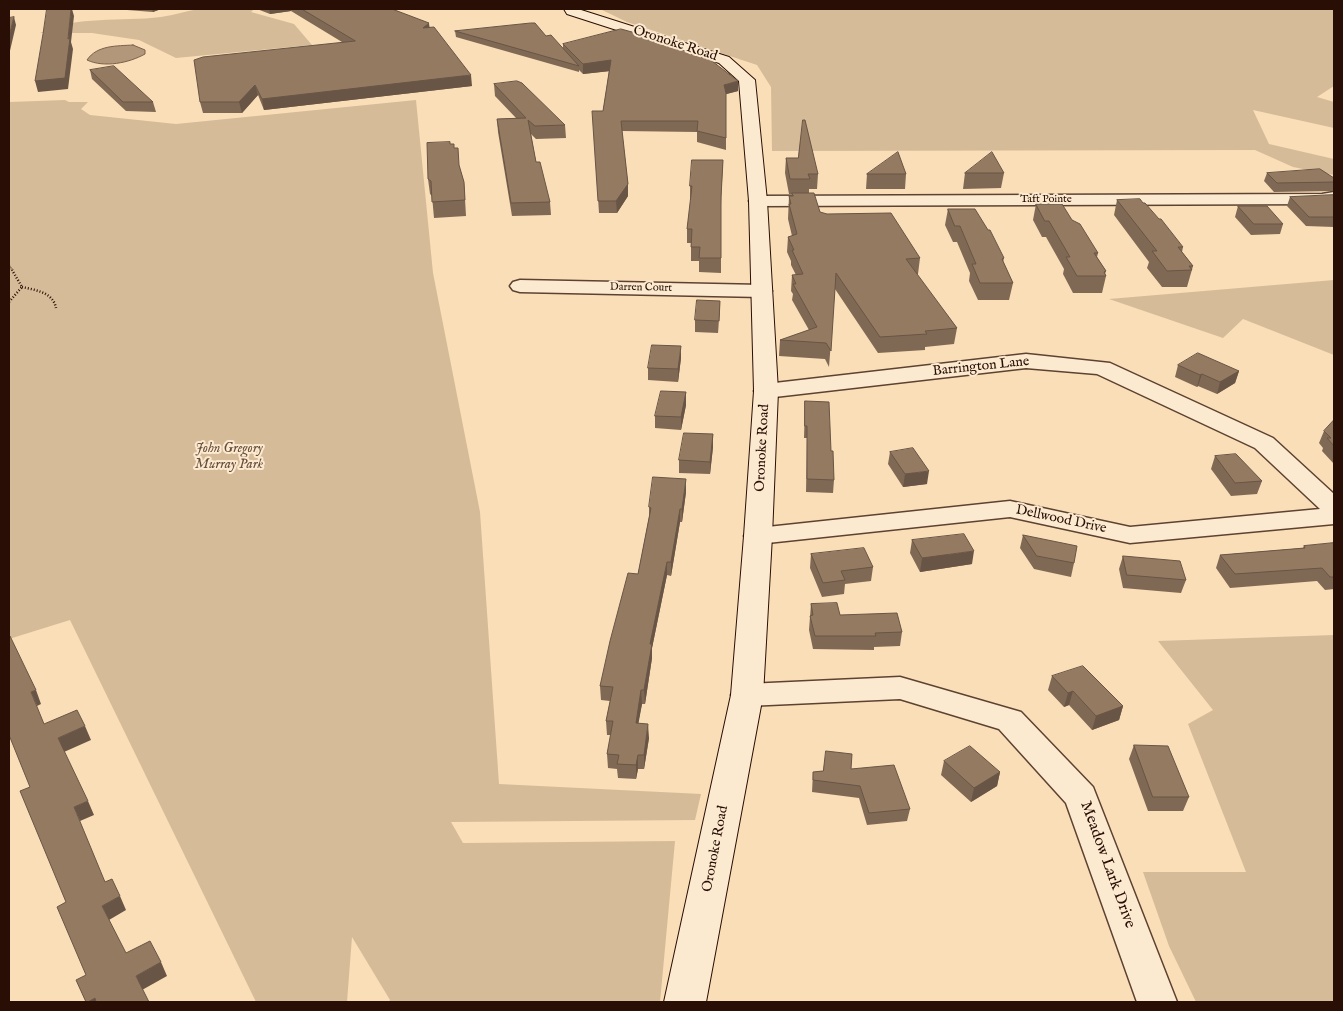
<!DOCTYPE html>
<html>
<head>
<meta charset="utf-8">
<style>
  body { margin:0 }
  #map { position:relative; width:1343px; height:1011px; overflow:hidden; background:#f9deb7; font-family:"IM FELL English",serif }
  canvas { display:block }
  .frame { position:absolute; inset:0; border:10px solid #290e05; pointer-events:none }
</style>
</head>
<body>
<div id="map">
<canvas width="1343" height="1011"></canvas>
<div class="frame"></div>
</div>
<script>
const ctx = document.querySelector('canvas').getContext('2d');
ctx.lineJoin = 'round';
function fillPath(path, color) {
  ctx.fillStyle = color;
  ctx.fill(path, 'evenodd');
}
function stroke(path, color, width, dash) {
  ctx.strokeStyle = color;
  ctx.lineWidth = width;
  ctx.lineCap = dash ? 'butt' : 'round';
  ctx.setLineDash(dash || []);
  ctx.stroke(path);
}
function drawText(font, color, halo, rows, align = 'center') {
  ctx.font = font + ' "IM FELL English",serif';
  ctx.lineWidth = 4;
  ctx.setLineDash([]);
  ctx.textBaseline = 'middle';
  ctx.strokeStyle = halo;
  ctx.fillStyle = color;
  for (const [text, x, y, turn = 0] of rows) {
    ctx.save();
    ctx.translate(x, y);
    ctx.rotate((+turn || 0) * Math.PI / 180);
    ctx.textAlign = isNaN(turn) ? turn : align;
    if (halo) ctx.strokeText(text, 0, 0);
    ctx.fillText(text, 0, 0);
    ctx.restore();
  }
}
const green = new Path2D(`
  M199,9h55l-3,3 43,12 18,21 -136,13 -37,-18 -47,-7h-52c37,-18 81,-11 121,-16 13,-2 26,-6 38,-8z
  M600,9h734v77l-17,11 17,5v26l-81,-18 16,34 65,15v16l-41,-8 -38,-17 -483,1 -1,-64 -14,-22 -130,-43z
  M65,100l4,2h19l-7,7 9,6 86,9 240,-24 17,173 47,239 19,272 202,10 -6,26 -244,2 12,21 212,-2 -15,161h-271l1,-2 -38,-63 -5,65h-91l-186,-382 -61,19v-537z
  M1334,280v75l-91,-36 -20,19 -114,-39z
  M1334,635v367h-138l-27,-56 -26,-74h103l-58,-148 25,-14 -55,-69z`);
const water = new Path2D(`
  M133,45l12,5v4c-16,9 -41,14 -58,6 10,-15 30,-14 46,-15z`);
const pathFar1 = new Path2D(`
  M9,265l4,6`);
const path = new Path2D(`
  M22,287c13,3 31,5 34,21
  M9,302l13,-15 -10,-17`);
const street = new Path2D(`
  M1334,192v10l-12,2 -564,2 -6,-1 -3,-4 3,-4 6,-1 564,-2z
  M520,280l242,5 7,2 3,4 -3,4 -7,2 -242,-5 -7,-2 -3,-4 3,-4z
  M1026,354l84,9 163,75 61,56v30l-204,19 -120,-26 -252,27 -10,-2 -4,-6 4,-6 10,-2 252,-27 120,26 190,-18 -65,-61 -158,-74 -71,-6 -260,30 -8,-2 -4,-5 4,-5 8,-2z
  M900,677l121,35 72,75 84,215h-40l-71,-199 -67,-74 -99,-30 -153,7 -11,-3 -5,-8 5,-8 11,-3z`);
const secondary = new Path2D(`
  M564,9h14l151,48 26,23 12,121 11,190 -6,145 -9,159 -57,307h-42l67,-307 13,-159 10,-145 -5,-190 -10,-120 -20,-18 -152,-49z`);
const wall = new Path2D(`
  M114,9h47l-8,3z
  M257,9h135l38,18 42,59 -208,24 -6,-15 -16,18h-39l-3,-11 142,-60 -51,-31 -21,3z
  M455,31l91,5 17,12v-4l91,-6v3l84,50 -12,3v56l-29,-8v-10l-75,-1 6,53v12l-11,17h-18l-6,-92 10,-10 6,-40 -26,3 -4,-4v2l-123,-35z
  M90,70l63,32 3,10 -30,-1 -34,-32z
  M494,84l71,41 1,13 -30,1 -5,-5 5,28 14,40 1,13 -39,1 -14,-84 -1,-13 19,-1 -21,-22z
  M450,144l4,4 10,34 2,34 -32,2 -2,-22 -2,-2 -2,-15z
  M786,158l32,16 -1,15h-8v4l11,19 100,46 -2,16h-2l41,54 -3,16 -29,3v3l-47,3 -43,-64 -6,78 -4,-8 -46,-3 1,-16 29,-10 -17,-30 1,-6 -2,-3 1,-16h4l-5,-10v-4l-4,-9 1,-15 4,-1 -4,-17 1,-23h3v-2h-3l-4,-21z
  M723,160l-2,45v68l-22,-1v-11h-8v-18h-4v-14l4,-29h-1v-14z
  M965,173h39l-3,15 -38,1z
  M1267,173l67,5v13l-60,1 -10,-11z
  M867,174h39l-1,15h-39z
  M1334,195v32l-28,-1 -19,-20 3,-9z
  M1117,200l66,47 -1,5 11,14 -6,21h-25l-15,-19 2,-6 -35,-47z
  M1036,204l36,16 26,33 -1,4 9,14 -1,3 1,2 -4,17h-29l-10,-19 1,-5 -18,-32h-4l-9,-17z
  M1238,206l45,18 -3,10 -29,1 -16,-18z
  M948,209l56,49 -1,4 10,21 -4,17h-31l-9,-19 1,-8 -13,-31h-4l-8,-17z
  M720,301l-2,32 -23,-1v-12z
  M681,358l-3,24 -30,-2v-12z
  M1178,365l61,6 -4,12 -18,11 -19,-8 -1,1 -22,-10z
  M686,392v13l-5,25 -26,-2v-12z
  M805,401l26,50 3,29 -1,13 -27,-1 1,-54h-3z
  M1334,420v44l-12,-13 1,-3 -4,-5 5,-12z
  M713,434v13l-3,27 -31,-1v-13z
  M890,452l37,32 -24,3 -15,-23z
  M1215,456l47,25 -5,13 -26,2 -20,-27z
  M686,492l-4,30h-2l-9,54 -4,-1 -15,73v10l-7,46h-3l-4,19 11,15 -5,31h-6l-2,10 -18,-1 -1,-9 -9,-1 -1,-14 4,-19h-4l-1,-14 4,-20 -9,-1 -1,-14 38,-112 11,-57v-10z
  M1023,535l51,28 -3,14 -37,-8 -14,-21z
  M912,540l60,24 -52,8 -10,-19z
  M1334,543v46l-9,1 -8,-9 -87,7 -14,-20 4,-13 83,-7 1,-2z
  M811,554l62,13 -2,14 -26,3 -1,10 -22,3 -12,-29z
  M1123,556l63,24 -5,13 -58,-5 -4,-19z
  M811,604l29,11 62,17 -2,14 -26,1v3l-61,-1 -4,-19z
  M1052,676l71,30 -4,14 -27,10 -23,-25 -5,2 -16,-17z
  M1134,745l55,52 -6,14h-35l-19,-52z
  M944,761l56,11 -3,14 -26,16 -30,-27z
  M851,769l59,40 -3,12 -40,4 -8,-27 -47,-6 1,-20z`);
const shadedWall = new Path2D(`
  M71,9h1l2,7 -3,26 2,7 -5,40 -30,3 -3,-11 33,-42z
  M152,9h9l-8,3z
  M269,9h22v2l-21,3z
  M14,17l2,8 -7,30v-19z
  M429,23l1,10 -7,-5z
  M611,60v11l-28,3v-10z
  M471,75l1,11 -208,24 -2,-11z
  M738,81v10l-15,4 1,-10z
  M255,85l3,10 -16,18 -3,-11z
  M628,184v12l-11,17 -1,-12z
  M720,301v12l-2,20 1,-12z
  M681,346v12l-3,24v-13z
  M1239,371l-4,12 -18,11 3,-12z
  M1202,374l-4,12 -1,1 3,-12z
  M686,392v13l-5,25v-13z
  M713,434v13l-3,27v-12z
  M929,471l-2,13 -24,3 2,-13z
  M686,479v13l-4,30v-13z
  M680,509v13l-9,54v-14z
  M974,551l-2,13 -52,8 2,-14z
  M667,562v13l-15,73v10l-7,46 -1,-14 6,-46z
  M36,690l5,14 -4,2 -6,-14z
  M641,690l1,14 -6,33v-14z
  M1073,691l-4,14 -5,2 4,-14z
  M1123,706l-4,14 -27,10 4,-14z
  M648,724l1,14 -5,31v-14z
  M85,726l6,14 -27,12 -6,-14z
  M638,755v14l-2,10v-14z
  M1000,772l-3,14 -26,16 3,-14z
  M88,801l6,14 -14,6 -6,-14z
  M120,896l6,14 -17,10 -7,-14z
  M161,962l6,14 -25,14 -6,-14z
  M95,998l2,4h-9z`);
const building = new Path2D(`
  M47,9h24l-3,30 2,-1 -5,40 -30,3 8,-47z
  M302,9h90l37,14 -6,5 11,-1 37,48 -209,24 -7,-14 -16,17h-39l-6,-42 9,-3 152,-16z
  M14,17l-5,19v-18z
  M531,23h4l11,13 5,-1 28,31 -124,-35z
  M621,29l33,9 -4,2 58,18 30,23 -14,4 2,8v45l-29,-7 1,-10h-77l7,63 -12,17h-18l-6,-90h11l8,-51 -28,4 -20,-20z
  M114,66l39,36h-30l-33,-32z
  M517,81l5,2 43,42 -30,1 -7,-6 8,42h4l10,40 -39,1 -14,-84 29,-1 -32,-34z
  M803,120h2l13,54h-10l2,5h-20l-4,-21h12z
  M450,142v2h4v4h4l1,17 5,17 1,18 -33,2 -1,-21 -3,-2 -1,-36z
  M898,152l8,22h-39z
  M992,152l12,21h-39z
  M692,160h31l-2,37v61h-22l1,-11h-9l1,-18h-5l5,-43h-2z
  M1320,169l14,9v4l-57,1 -10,-10z
  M792,193h22l6,19 7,2 64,-1 29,45 -14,1 51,69 -32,3 2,3 -47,3 -44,-64 -5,78 -5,-8 -46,-3 37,-13 -24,-43h3l-4,-9 11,-1 -11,-24h2l-6,-13 9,-3 -8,-30h2l-2,-8h4z
  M1334,195v22h-25l-19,-20z
  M1140,199l3,4h2l14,16h2l22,28h-5l15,19h-4l3,4 -25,1 -15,-20h5l-40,-51z
  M1036,204h26l10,16 8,4 18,29h-4l12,18 -2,1 2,4h-29l-11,-19h4l-21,-36h-4z
  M1238,206h29l16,18h-29z
  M948,209h27l13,21h2l14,28 -2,1 11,24h-33l-8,-19h4l-16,-38h-5z
  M697,300l23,1 -1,20 -24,-1z
  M652,345l29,1 -3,23 -30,-1z
  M1198,353l41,18 -19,11 -18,-8 -2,1 -22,-10z
  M661,391l25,1 -5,25 -26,-1z
  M805,401l24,1 2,49h2l1,29 -27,-1v-53h-2z
  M1334,420v26l-7,-8h4l-7,-7z
  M684,433l29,1 -3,28 -31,-2z
  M913,448l16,23 -24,3 -15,-22z
  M1236,454l26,27 -27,2 -20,-27z
  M653,477l33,2 -4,30h-2l-9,53h-4l-17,82h2l-8,46h-3l-5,33 12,1 -4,31h-6l-2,10 -19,-1 2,-9 -12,-1 6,-33h-7l7,-34 -13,-1 10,-45 18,-68 10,1 13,-66 -2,-1z
  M964,534l10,17 -52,7 -10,-18z
  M1023,535l54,11 -3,17 -37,-7z
  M1334,543v34h-4l-8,-9 -87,6 -15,-19 85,-7 -1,-2z
  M864,548l9,19 -32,4 4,9 -22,3 -12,-29z
  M1123,556l57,5 6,19 -59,-5z
  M837,603l3,12 57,-2 5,19 -27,1 1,3h-61l-5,-20 3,-1 -2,-11z
  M9,636h1l26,54 -5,2 13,32 33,-14 8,16 -27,12 30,63 -14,6 31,75 7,-3 8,17 -18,10 24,47 24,-12 11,21 -25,14 13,26h-53l-1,-4 -7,4h-2l-10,-22 10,-5 -29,-68 9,-5 -46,-111 10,-4 -21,-52z
  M1083,666l40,40 -27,10 -23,-25 -5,2 -16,-17z
  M1134,745l34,1 21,51h-36z
  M970,746l30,26 -26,16 -30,-27z
  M826,751l26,3 -1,15 43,-4 16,44 -41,4 -9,-27 -47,-6v-8l10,-1z`);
const farStreetnames = [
  ["Taft Pointe",1046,200],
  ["Darren Court",641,288,1]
];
const streetNames = [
  ["Oronoke Road",675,44,18],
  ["Barrington Lane",981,367,-6],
  ["Oronoke Road",763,448,-87],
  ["Dellwood Drive",1061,520,12],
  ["Oronoke Road",716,849,-79]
];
const parkNames = [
  ["John Gregory",229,449],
  ["Murray Park",229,465]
];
const nearStreetnames = [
  ["Meadow Lark Drive",1107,865,70]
];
fillPath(green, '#d6bb99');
fillPath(water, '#b2977a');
stroke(water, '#7b604b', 1);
stroke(street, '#5d4232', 3);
stroke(secondary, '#290e05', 2);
stroke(pathFar1, '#290e05', 2, [0.5, 1]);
stroke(path, '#290e05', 2.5, [1, 2]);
fillPath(street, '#fbead0');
fillPath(secondary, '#fbead0');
fillPath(wall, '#806954');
fillPath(shadedWall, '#685545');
fillPath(building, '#957a62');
stroke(building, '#685545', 1);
drawText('11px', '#290e05', '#fbead0', farStreetnames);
drawText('14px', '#290e05', '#fbead0', streetNames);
drawText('italic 14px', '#664b39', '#fbead0', parkNames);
drawText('16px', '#290e05', '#fbead0', nearStreetnames);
</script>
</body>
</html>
